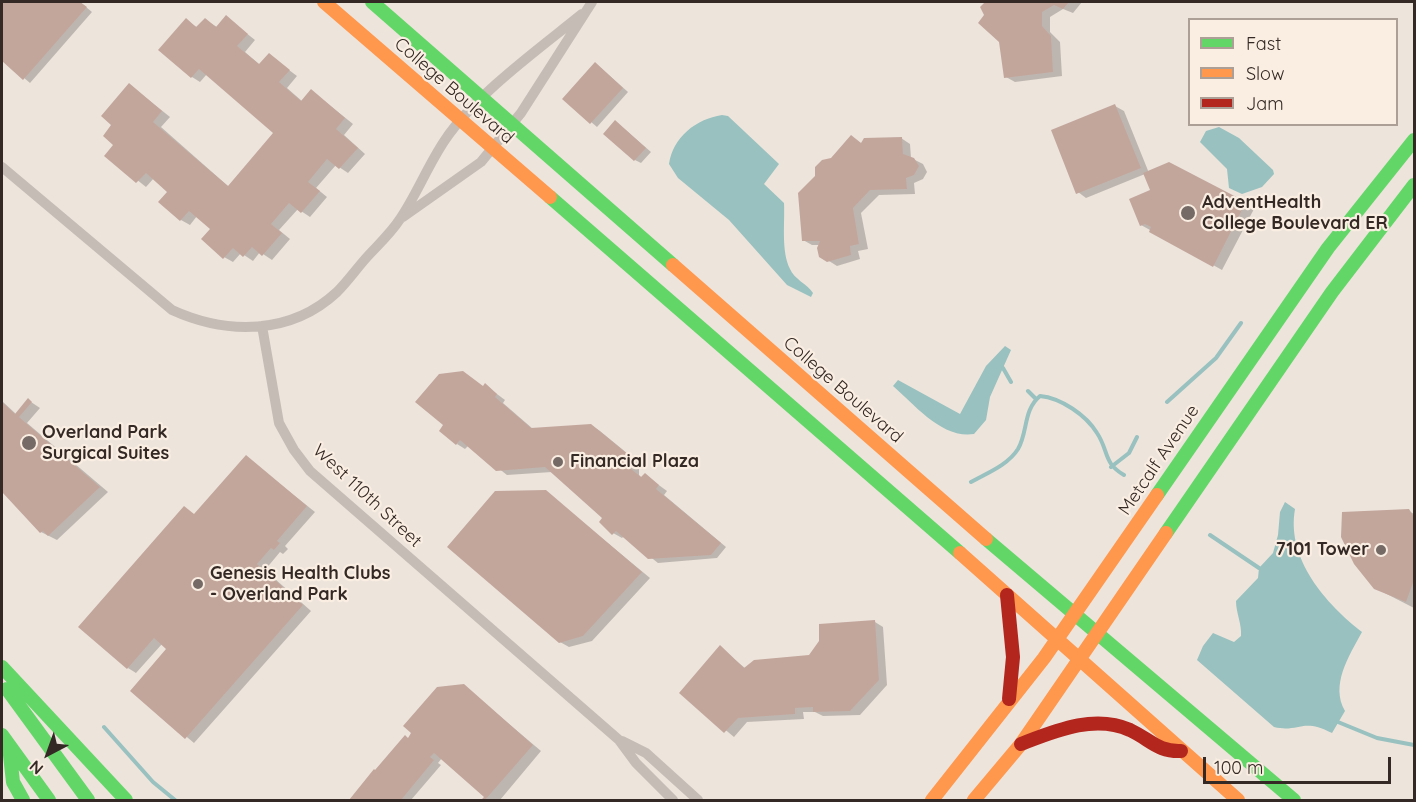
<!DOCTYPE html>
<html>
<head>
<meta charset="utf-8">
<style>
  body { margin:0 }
  #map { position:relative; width:1416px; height:802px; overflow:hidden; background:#ede4dc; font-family:Quicksand,sans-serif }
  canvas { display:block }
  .frame { position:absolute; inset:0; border:3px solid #352925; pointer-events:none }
  .legend { position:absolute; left:1188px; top:18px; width:210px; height:108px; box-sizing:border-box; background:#faeee2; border:2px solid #ab9f96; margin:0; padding:8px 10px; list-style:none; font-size:18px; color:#352925 }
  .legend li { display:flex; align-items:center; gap:12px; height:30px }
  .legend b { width:30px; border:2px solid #ab9f96 }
  .north { position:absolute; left:18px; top:724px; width:60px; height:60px; -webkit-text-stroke:4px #faeee2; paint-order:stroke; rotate:221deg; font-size:16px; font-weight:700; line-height:24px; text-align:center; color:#352925 }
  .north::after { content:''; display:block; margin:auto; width:21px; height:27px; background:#352925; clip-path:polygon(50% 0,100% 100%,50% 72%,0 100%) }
  .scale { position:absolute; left:1203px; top:757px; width:188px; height:27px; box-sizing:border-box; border:3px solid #352925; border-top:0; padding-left:8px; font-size:18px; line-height:21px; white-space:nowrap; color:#352925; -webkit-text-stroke:4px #faeee2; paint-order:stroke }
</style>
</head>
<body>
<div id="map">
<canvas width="1416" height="802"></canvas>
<div class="frame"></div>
<ul class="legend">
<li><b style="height:8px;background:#63d668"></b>Fast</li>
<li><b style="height:8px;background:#ff974d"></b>Slow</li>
<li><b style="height:8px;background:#b3261e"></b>Jam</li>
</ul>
<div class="north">N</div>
<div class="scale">100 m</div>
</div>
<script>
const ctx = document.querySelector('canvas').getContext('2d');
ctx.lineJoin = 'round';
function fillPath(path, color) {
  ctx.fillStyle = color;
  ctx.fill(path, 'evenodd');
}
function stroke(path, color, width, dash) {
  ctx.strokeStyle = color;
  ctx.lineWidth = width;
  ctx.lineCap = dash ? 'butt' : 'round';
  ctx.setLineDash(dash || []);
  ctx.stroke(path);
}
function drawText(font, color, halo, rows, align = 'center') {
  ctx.font = font + ' Quicksand,sans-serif';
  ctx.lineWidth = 4.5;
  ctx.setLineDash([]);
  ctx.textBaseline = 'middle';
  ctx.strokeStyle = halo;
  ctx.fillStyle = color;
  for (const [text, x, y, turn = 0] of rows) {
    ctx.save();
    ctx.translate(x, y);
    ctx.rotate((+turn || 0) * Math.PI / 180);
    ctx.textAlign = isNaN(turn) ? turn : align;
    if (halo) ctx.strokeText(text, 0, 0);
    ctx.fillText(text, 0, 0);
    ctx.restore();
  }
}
const water = new Path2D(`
  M722,115l6,1 51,48 -15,20 20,19c1,20 -3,48 6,66 4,10 17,15 23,24l-2,4 -24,-12 -58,-65 -51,-42 -9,-14c4,-27 27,-45 53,-49z
  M1219,127l20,11 34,32 1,4 -12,13 -20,7 -13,-6 -2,-19 -27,-27 6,-11z
  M1005,346l6,4 -21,47 -4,23 -12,14c-32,5 -59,-29 -81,-48l5,-6 62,34 26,-48z
  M1285,502l10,7c-9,50 31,95 67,123 -13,24 -32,53 -17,79l-13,22c-30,-16 -33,0 -58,-6l-77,-67 6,-14 10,-13 21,9 7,-6c1,-12 -5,-23 -5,-35l22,-23 1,-10 14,-15 5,-18 2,-23z`);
const shadow = new Path2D(`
  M2,2l20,2 58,-2 12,10 -62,71 -28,-24z
  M987,2h95l-9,11 -10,-4 -13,8v15l10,10 2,34 -47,6 -9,-5 -5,-35 -19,-35z
  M226,17l29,23 -10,12 15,13 9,-10 28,21 -10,12 16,14 9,-11 41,33 -9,11 21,19 -17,19 -12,-8 -20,23 11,9 -17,20 -12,-8 -19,21 11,9 -18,21 -12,-8 -7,9 -12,-8 -8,9 -9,-5 -11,-28 -16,-13 -7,9 -9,-5 -12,-29 -15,-13 -8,9 -40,-32 9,-10 -1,-20 16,-40 40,32 -9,10 68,60 46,-54 -68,-59 -7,8 -8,-5 -6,-57 12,8 7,-8 12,7z
  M601,68l27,24 -31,35 -33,-28z
  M1115,106l9,5 25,62 105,36 -32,61 -81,-45 11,-34 -7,-17 -59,24 -8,-6z
  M621,126l30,26 -10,11 -6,-3z
  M852,137l10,7 39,-6 9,6 1,14 12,6 4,8 -4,7 -9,4 1,11 -36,1 -18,18 7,36 -10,2 2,8 -23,7 -16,-10 -1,-11h-8l-9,-5 29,-81z
  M485,385l20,15 -2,3 30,26 58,-4 9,6 39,32v12l3,3 3,-3 22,16 -3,4 62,52 -9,11 -59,5 -34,-27 -2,2 -9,-5 -9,-15 -52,-46 -45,3 -38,-30 -4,4 -8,-5z
  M28,400l12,8 -13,15 81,69 -51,48 -16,-8 -39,-42v-89l14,13z
  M246,457l69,55 -30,34 3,3 -5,5 -3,-2 -15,18 46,41 -117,132 -62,-52 36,-42 -6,-5 -26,29 -8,-5 56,-160 11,7z
  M546,492l104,86 -58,63 -23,6 -9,-5z
  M1409,511l5,3v94l-39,-20z
  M875,622l8,5 4,58 -27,30 -37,1 -8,-4h-12l1,7 -57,3 -13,15 -53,-44 39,-46 26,22 64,-12z
  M464,686l77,65 -41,49h-18l4,-3 -44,-39 -4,5 3,2 -30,35h-60l54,-63 3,2z`);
const stream = new Path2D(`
  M1003,368l8,14
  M1028,391l8,8
  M1167,402l49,-44 25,-35
  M1111,467l18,-14 8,-16
  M971,482c16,-9 37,-17 47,-33 10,-17 5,-39 22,-53 21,2 46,19 57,37 12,18 6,30 27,42
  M1210,535l49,33
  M1338,722l39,16 37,7
  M104,727l49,55 22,18`);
const building = new Path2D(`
  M2,2h78l7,5 -64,73 -21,-19z
  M985,2h84l-6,7 -9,-4 -12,7v14l9,10 2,36 -49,6 -5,-36 -21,-19 6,-8 -4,-8z
  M226,15l22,19 -11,12 22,18 10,-11 21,17 -11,12 22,19 10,-12 34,29 -9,11 22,19 -19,21 -12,-10 -19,23 12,9 -19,22 -12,-10 -18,21 11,9 -20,23 -10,-9 -9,10 -10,-9 -10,11 -22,-20 9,-10 -21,-18 -9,10 -22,-19 9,-10 -21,-19 -10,10 -32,-27 9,-11 -10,-9 8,-11 -10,-9 28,-33 33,28 -9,11 75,64 45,-53 -74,-64 -8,9 -33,-28 28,-32 10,9 9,-9 11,9z
  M595,62l28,26 -33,36 -28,-25z
  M1115,104l26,64 -65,26 -25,-64z
  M615,120l31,28 -12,13 -31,-27z
  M851,135l10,8 3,-5 38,-1 1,17 11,4 5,8 -5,9 -8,3 1,11 -37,1 -17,18 6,36 -9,2 1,9 -24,7 -8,-5 -2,-9 3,-7h-18l-4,-48 17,-17v-9l7,-7 9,-2z
  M1169,162l77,40 -33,65 -64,-35 2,-5 -6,-3 -5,2 -11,-27 21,-9 -7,-17z
  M463,371l20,15 2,-3 12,11 -2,3 36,31 60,-4 39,32 1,13 10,8 4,-4 14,12 -3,4 65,54 -10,12 -63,4 -32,-28 -4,4 -13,-13 3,-4 -57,-51 -49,4 -36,-31 -4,5 -17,-14 4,-6 -28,-23 24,-28z
  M28,398l4,4 -13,15 81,70 -52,49 -5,-5 -3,2 -38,-41v-90l13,12z
  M246,455l61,51 -30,35 3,2 -6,7 -3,-2 -14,16 46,41 -118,134 -55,-48 36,-42 -12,-11 -27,31 -49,-42 106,-121 10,8z
  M546,490l96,82 -59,64 -24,7 -112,-96 48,-56z
  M1409,509l5,8v63l-8,22 -32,-13 -20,-25 -13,-27 1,-25z
  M875,620l4,60 -29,31 -37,1v-5l-18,1v6l-57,4 -14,15 -45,-40 41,-48 24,23 10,-8 55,-5 10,-14v-17z
  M464,684l69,61 -48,55h-4l3,-3 -50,-44 -4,4 4,3 -33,40h-52l25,-31 1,1 30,-35 3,3 3,-5 -8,-7 34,-39z`);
const street = new Path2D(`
  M2,167l170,143c55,25 119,25 165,-18 11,-11 20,-24 30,-35 11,-12 24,-24 33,-38 17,-25 28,-54 45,-79 31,-46 94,-91 137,-126
  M403,217l78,-55 40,-49 71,-111
  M262,326l17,97 15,27 16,21 309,269 17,23 37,37
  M622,741l24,12 52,47`);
const fast = new Path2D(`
  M372,2l301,263
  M550,197l410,356
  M1157,495l171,-247 86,-108
  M1166,533l166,-241 82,-107
  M986,539l308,261
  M2,667l124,133
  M7,689l81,111
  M2,735l47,65
  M9,746l4,36 10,18`);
const slow = new Path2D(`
  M324,2l226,195
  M673,265l313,274
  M960,553l278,247
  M932,800l112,-142 113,-163
  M974,800l47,-56 145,-211`);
const jam = new Path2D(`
  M1007,595l6,62 -4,42
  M1021,744c34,-13 73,-30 109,-14 21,10 28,22 51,21`);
const markers = [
  [1188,213,8,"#756a65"],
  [29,443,8,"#756a65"],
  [558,462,6,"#756a65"],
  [1381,550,6,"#756a65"],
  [198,584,6,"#756a65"]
];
const streetNames = [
  ["College Boulevard",454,91,41],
  ["College Boulevard",843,390,41],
  ["Metcalf Avenue",1159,460,-56],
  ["West 110th Street",367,496,43]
];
const poiNames = [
  ["AdventHealth",1202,203],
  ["College Boulevard ER",1202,224],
  ["Overland Park",42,433],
  ["Surgical Suites",42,454],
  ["Financial Plaza",570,462],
  ["7101 Tower",1369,550,"right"],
  ["Genesis Health Clubs",210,574],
  ["- Overland Park",210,595]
];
fillPath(water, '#98c1bf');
fillPath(shadow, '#0003');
stroke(stream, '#98c1bf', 4);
fillPath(building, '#c2a69c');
stroke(street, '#c5bcb6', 10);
stroke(fast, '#63d668', 14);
stroke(slow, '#ff974d', 14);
stroke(jam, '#b3261e', 14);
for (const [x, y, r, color] of markers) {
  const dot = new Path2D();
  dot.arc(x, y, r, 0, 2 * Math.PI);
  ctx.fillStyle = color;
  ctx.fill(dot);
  stroke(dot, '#faeee2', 2);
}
drawText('18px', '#352925', '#faeee2', streetNames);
drawText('bold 18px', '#352925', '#faeee2', poiNames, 'left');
</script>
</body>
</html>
